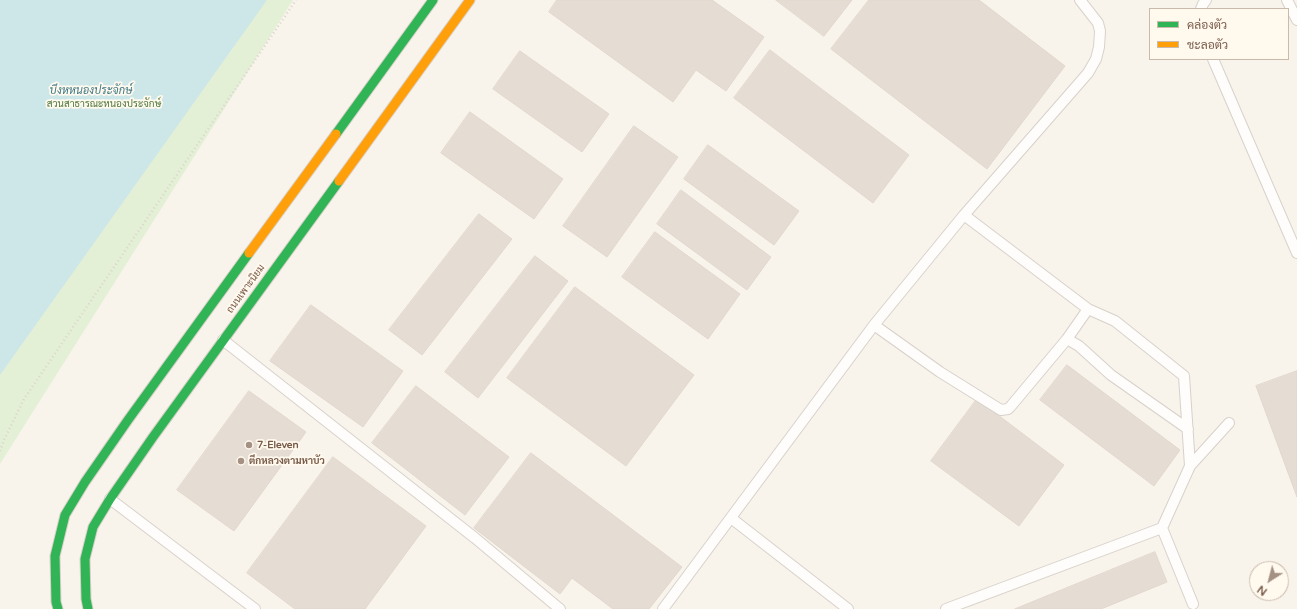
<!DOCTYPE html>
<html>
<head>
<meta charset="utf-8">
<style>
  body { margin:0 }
  #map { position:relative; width:1297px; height:609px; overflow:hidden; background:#f8f4ec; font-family:"Varela Round",Sarabun,sans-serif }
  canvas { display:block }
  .legend { position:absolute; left:1149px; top:8px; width:140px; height:52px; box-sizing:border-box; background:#fff9ee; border:1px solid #c9baac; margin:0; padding:5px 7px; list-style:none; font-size:12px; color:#795b4a }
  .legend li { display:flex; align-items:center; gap:8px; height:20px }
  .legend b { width:20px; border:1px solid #c9baac }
  .north { position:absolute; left:1249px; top:561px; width:40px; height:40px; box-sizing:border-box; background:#fff9ee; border:1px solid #c9baac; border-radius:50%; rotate:216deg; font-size:11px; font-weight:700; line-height:16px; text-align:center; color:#795b4a }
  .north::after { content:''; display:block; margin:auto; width:14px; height:18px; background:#a59183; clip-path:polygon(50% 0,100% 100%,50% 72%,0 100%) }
</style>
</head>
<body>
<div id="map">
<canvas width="1297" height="609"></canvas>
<ul class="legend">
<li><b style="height:5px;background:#30b455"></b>คล่องตัว</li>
<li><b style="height:5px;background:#ff9f0a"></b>ชะลอตัว</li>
</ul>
<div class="north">N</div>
</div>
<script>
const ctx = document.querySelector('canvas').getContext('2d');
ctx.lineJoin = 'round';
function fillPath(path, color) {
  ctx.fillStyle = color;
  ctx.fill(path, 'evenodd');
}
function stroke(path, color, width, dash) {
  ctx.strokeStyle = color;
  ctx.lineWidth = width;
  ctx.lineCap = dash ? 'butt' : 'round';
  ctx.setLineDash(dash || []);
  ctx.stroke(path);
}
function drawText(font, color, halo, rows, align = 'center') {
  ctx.font = font + ' "Varela Round",Sarabun,sans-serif';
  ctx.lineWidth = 3.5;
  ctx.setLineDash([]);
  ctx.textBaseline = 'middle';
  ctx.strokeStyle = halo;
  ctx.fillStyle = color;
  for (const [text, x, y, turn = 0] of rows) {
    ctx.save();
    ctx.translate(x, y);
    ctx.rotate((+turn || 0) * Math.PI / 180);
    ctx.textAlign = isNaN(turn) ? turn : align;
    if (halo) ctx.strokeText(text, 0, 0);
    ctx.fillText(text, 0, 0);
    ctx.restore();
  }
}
const green = new Path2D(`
  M0,0h293l-293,464z`);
const water = new Path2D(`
  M0,0h267l-267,375z`);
const building = new Path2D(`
  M557,0h155l52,37 -38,54 -30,-21 -23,32 -124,-90z
  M776,0h76l-28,36z
  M869,0h110l86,66 -78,103 -156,-120z
  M770,50l139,105 -36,48 -139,-105z
  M520,51l89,63 -27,38 -89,-63z
  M470,112l93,67 -29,40 -93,-66z
  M634,126l44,31 -71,100 -44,-31z
  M708,145l91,66 -25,34 -90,-66z
  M681,190l90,67 -24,33 -90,-66z
  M479,214l33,25 -90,116 -33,-25z
  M655,232l85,62 -32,45 -86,-62z
  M535,256l33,25 -90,117 -33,-26z
  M575,287l119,88 -68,91 -119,-88z
  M311,305l92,66 -40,56 -93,-66z
  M1067,365l113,85 -26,36 -114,-86z
  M1297,371v126l-41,-111z
  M416,386l93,71 -44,58 -93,-72z
  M249,391l57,41 -72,99 -57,-41z
  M977,399l87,66 -45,61 -88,-65z
  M531,453l151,114 -33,42h-36l-41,-31 -12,16 -86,-66z
  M333,457l93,69 -61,83h-70l-48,-36z
  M1155,552l12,30 -66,27h-86z`);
const path = new Path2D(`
  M0,451l4,-11 20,-41 272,-399`);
const lane = new Path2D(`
  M1287,0l10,20
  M1201,9l2,-5 3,-4
  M1213,59l84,194
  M964,215l124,-142 8,-14 3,-12 1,-16 -2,-8 -18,-23
  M1088,309l-21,30 12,7 32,29 77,54
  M874,325l66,47 61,38 7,-1 3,-3 56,-67
  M223,340l252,198 85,71
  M110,499l145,110
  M731,518l117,91
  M1162,528l31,76
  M663,609l211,-284 90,-110 124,94 27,12 69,55 6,90
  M946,609l216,-81 28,-62 39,-43`);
const fast = new Path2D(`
  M336,134l97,-134
  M58,609l-2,-7 -1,-46 10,-41 20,-33 43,-62 121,-167
  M88,609l-2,-10 -1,-40 8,-32 17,-28 43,-62 186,-256`);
const slow = new Path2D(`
  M339,181l131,-181
  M249,253l87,-119`);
const markers = [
  [249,445,4,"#a59183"],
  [241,461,4,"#a59183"]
];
const parkNames = [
  ["สวนสาธารณะหนองประจักษ์",104,104]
];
const streetNames = [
  ["ถนนเพาะนิยม",246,289,-54]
];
const poiNames = [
  ["7-Eleven",257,445],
  ["ตึกหลวงตามหาบัว",249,461]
];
const waterNames = [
  ["บึงหหนองประจักษ์",91,91]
];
fillPath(green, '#e4f0d6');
fillPath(water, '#cde7e9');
fillPath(building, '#e5dcd3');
stroke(building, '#e1d7ce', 1);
stroke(lane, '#d7d1ca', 12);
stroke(fast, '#d8d0c8', 11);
stroke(slow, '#d8d0c8', 11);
stroke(path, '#dbd3cd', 2.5, [1, 3]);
stroke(lane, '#fefdfc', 10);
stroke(fast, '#30b455', 9);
stroke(slow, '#ff9f0a', 9);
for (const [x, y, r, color] of markers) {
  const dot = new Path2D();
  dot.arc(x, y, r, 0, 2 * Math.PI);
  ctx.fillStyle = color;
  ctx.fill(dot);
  stroke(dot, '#fff9ee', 1.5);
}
drawText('10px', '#4f793e', '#fff9ee', parkNames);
drawText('10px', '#795b4a', '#fff9ee', streetNames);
drawText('bold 10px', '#795b4a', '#fff9ee', poiNames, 'left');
drawText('italic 11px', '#3f7986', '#fff9ee', waterNames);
</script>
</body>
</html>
